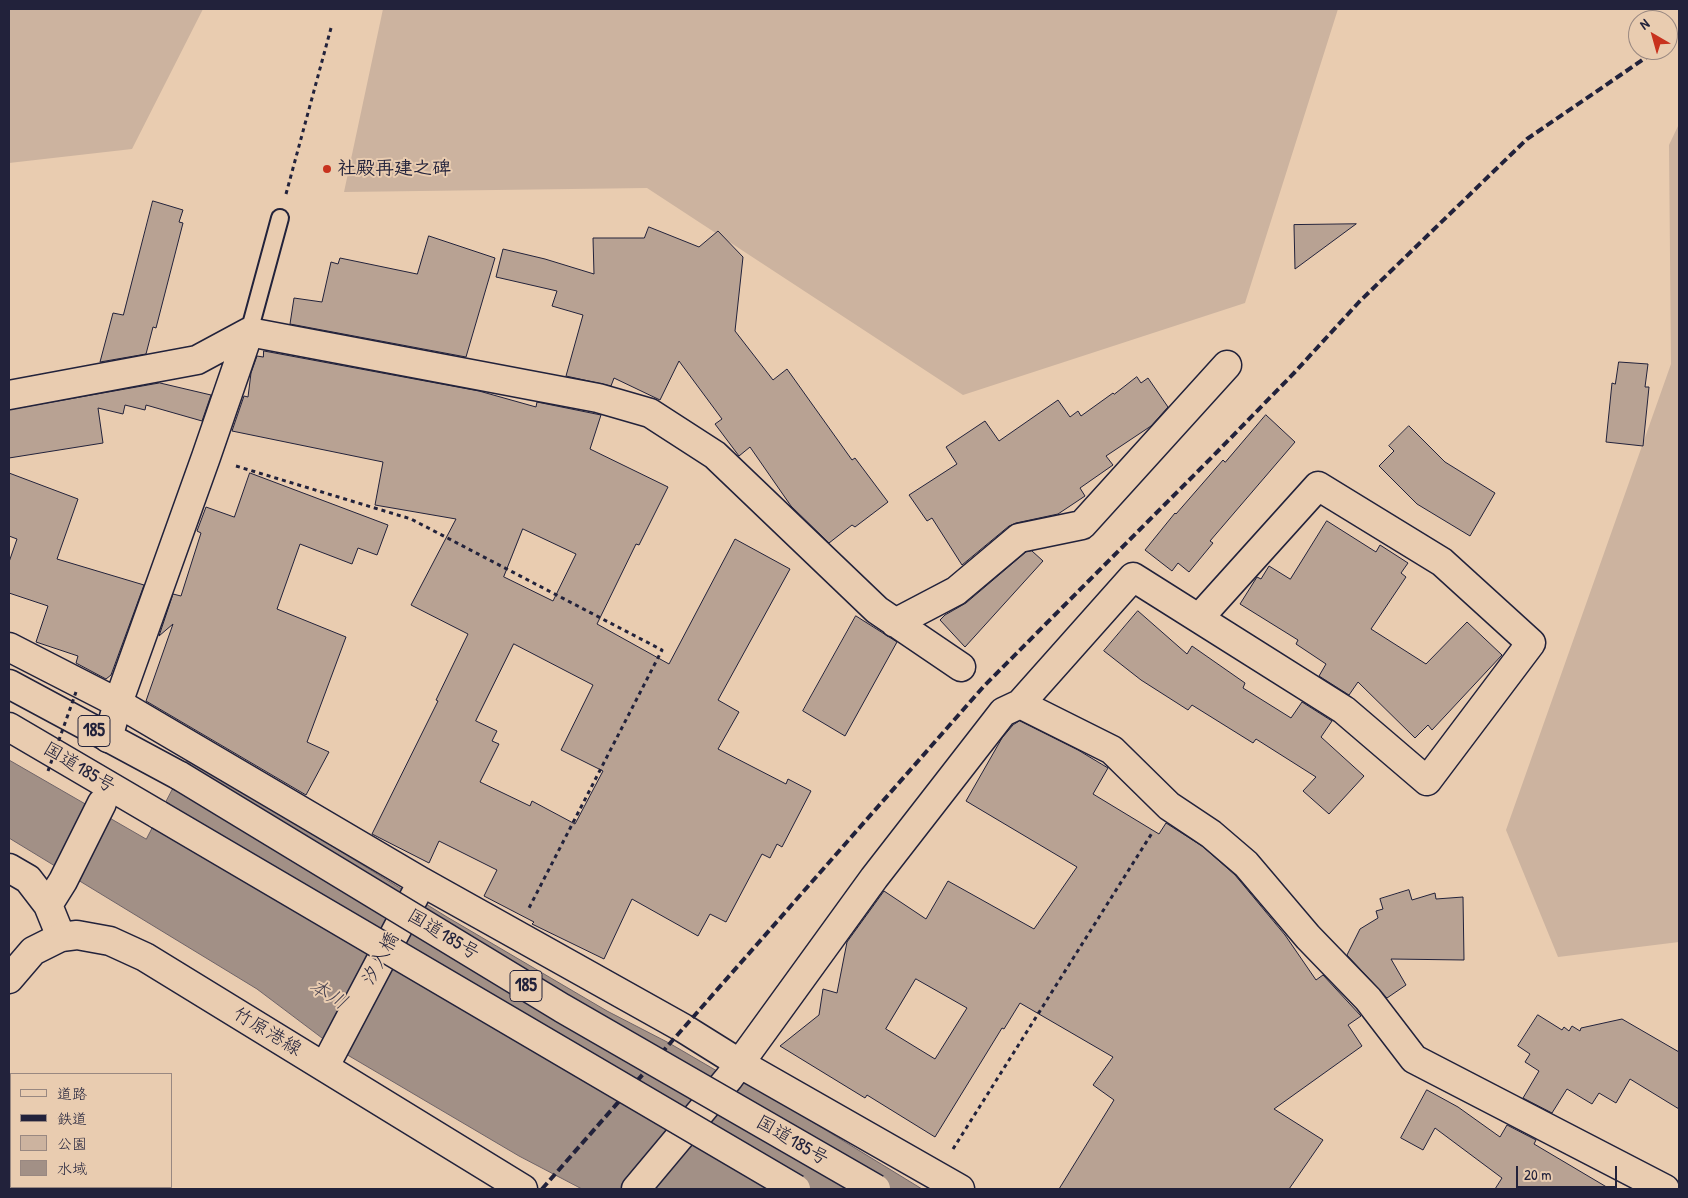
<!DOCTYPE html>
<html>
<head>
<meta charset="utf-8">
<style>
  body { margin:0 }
  #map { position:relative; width:1688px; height:1198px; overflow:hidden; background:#e9ccb0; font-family:"Patrick Hand","Klee One",sans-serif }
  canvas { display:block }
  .frame { position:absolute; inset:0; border:10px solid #22223b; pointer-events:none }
  .legend { position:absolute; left:10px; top:1073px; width:162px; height:115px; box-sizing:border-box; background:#e9ccb0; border:1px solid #998881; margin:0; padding:6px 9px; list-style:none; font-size:15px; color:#22223b }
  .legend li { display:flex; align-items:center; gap:10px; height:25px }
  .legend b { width:25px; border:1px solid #998881 }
  .north { position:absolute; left:1628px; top:10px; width:50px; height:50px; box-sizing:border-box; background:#e9ccb0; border:1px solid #998881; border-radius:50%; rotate:322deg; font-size:14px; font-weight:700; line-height:20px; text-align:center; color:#22223b }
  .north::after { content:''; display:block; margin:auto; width:18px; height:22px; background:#c8321e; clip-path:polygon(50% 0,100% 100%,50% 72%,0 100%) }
  .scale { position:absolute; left:1516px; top:1166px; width:101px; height:22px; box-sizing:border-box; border:2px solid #22223b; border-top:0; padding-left:6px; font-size:15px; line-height:18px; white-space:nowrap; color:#22223b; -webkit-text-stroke:4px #e9ccb0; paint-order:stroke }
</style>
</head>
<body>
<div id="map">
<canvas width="1688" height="1198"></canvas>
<div class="frame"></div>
<ul class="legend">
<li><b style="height:6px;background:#e9ccb0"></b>道路</li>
<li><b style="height:6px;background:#22223b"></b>鉄道</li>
<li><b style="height:14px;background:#ccb39f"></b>公園</li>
<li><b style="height:14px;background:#a29086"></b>水域</li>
</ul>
<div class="north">N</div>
<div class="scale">20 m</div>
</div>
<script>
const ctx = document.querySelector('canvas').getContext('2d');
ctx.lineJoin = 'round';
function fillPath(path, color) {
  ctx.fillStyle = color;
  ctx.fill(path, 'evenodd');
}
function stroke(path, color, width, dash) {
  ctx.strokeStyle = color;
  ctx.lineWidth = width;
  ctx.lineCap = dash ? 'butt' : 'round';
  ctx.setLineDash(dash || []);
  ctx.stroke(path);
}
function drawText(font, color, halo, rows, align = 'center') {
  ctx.font = font + ' "Patrick Hand","Klee One",sans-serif';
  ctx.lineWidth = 4;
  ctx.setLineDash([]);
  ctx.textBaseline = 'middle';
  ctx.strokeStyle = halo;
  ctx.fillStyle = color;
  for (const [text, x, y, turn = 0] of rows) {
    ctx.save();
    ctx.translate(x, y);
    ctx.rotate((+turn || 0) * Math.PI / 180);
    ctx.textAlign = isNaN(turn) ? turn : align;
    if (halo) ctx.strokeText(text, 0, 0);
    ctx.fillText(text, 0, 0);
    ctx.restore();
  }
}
const green = new Path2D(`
  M9,9h194l-71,140 -123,14z
  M383,9h955l-93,294 -282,92 -316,-207 -303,4z
  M1679,124v818l-121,15 -52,-127 165,-466 -2,-219z`);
const water = new Path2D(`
  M189,758l258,159 160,94 62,32 60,35 23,7 170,104h-340l-63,-33 -185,-109 -77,-58 -248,-151v-78l137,79z`);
const building = new Path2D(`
  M153,201l30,9 -4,12 4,1 -27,105 -3,-1 -7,27 -46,8 13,-49 10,2z
  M1356,224l-61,45 -1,-44z
  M649,227l50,20 19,-16 25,26 -8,74 38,49 14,-11 65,91 3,-2 33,44 -33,25 -3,-2 -23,18 -38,-37 -41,-59 -11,9 -24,-32 7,-5 -43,-58 -19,39 -46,-22 -3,8 -45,-10 17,-61 -31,-9 5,-15 -61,-14 7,-28 42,10 49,15 -1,-36h51z
  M429,236l66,22 -29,99 -176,-33 4,-26 28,4 9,-40 7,2 2,-6 77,16z
  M264,351l215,40 57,16 1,-5 64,13 -11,34 78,38 -29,58 -3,-1 -39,80 72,40 66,-125 55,30 -72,131 21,12 -21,37 68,35 2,-5 23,12 -29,56 -5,-3 -7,14 -8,-4 -36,68 -16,-8 -12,22 -66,-37 -28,60 -72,-35 2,-2 -50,-26 13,-26 -58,-29 -10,22 -57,-29 66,-133 -2,-1 32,-66 -57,-29 45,-86 -81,-14 8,-43 -151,-31 12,-35 4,1 3,-24 6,-17 6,1zM523,529l53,25 -23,47 -49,-24zM514,644l79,41 -32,65 42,21 -28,53 -43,-23 -2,5 -50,-24 19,-38 -7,-3 5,-10 -21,-10z
  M1619,362l29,2 -3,23h4l-6,59 -37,-4 6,-59 3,1z
  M1137,377l4,6 7,-5 20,29 -17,19 -45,30 7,9 -33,23 5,8 -27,18 -42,9 -7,3 -47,39 -30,-47 -5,3 -18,-26 48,-31 -11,-17 39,-26 14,20 59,-41 12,17 8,-6 3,5 32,-23 1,1z
  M160,383l51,12 -9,26 -56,-16 -1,5 -20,-5 -2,9 -25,-6 5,35 -94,15v-48z
  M1266,415l29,27 -85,99 3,2 -24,29 -11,-9 -6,8 -27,-21 30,-37 1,1 47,-54 2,2z
  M1409,426l36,36 50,31 -25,43 -53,-32 -38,-38 15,-15 -5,-5z
  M9,473l69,26 -21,60 87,26 -33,90 -5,4 -30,-16 2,-7 -42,-14 12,-36 -39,-13v-31l8,-23 -8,-3z
  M250,473l138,52 -11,30 -19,-7 -6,16 -52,-20 -23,65 69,28 -39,105 22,10 -23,43 -160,-94 27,-77 -14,12 14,-42 8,2 20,-63 -4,-2 9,-24 28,10z
  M1327,521l49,31 4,-7 28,18 -7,10 5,4 -35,52 55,35 41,-42 35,33 -70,75 -4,-5 -13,13 -57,-56 -9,13 -30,-19 7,-12 -30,-20 2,-4 -58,-36 17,-27 4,2 8,-13 21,13z
  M1032,551l11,10 -78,86 -25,-27 5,-5 21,-12 60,-51z
  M1138,611l49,43 5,-8 53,37 -2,5 48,30 11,-16 30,19 -11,16 43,39 -35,38 -26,-23 13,-14 -60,-38 -3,4 -61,-38 -4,5 -47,-30 -37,-29z
  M856,616l41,26 -52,94 -42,-25z
  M1020,721l58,29 30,18 -15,26 66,40 7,-11 36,23 33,29 50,60 31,45 7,-5 38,41 -13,9 14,21 -88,63 49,31 -34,49h-230l55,-89 -21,-15 20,-28 -93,-54 -16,26 -2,-1 -67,109 -68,-42 -2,3 -85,-52 39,-31 4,-26 14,4 10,-51 37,-51 42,28 22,-38 86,48 43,-62 -111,-66 36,-63 11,-13zM916,979l51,29 -32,51 -49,-30z
  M1409,890l3,10 23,-7 1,6 27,-2 1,63 -73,-1 15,26 -19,13 -40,-43 13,-26 18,-11 -2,-7 7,-2 -3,-10z
  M1538,1015l24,15 2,-3 5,4 3,-5 8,5 1,-3 41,-9 57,33v57l-49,-30 -14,24 -17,-10 -7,11 -25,-15 -15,24 -29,-15 16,-27 -14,-9 5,-8 -12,-8z
  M1427,1090l31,17 42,30 7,-12 29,15 -2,4 76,45h-115l7,-11 -67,-50 -12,22 -22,-12z`);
const path = new Path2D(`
  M286,194l45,-166
  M236,466l175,53 251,131 -133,258
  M953,1149l199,-316`);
const lane = new Path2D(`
  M249,332l31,-114`);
const street = new Path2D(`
  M9,395l188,-35 52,-28 349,66 52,15 65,42 162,155 84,57
  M895,623l61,-32 63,-53 63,-13 145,-160
  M9,647l109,56 304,179
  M1020,704l113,-127 8,5 203,128 83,71 104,-138 -89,-81 -124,-76 -119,132
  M108,738l10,-35 88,-246 43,-125
  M9,868l19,11 20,26 13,32
  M48,905l15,-24 39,-78
  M325,1066l97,-184 261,146 56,35 221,126
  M636,1189l93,-111 145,-200 129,-166 17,-8 92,46 57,56 42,28 35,30 62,73 60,62 46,60 251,130`);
const secondary = new Path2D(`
  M9,979l24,-28 28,-14 16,-2 33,6 35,16 378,232`);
const highway = new Path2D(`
  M9,684l171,92
  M9,727l150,88`);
const rail = new Path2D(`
  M1668,42l11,-7
  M542,1189l442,-503 233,-234 78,-80 64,-70 168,-163 130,-89`);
const pathBridge = new Path2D(`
  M48,771l28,-79`);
const highwayBridge = new Path2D(`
  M180,776l382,232 314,181
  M159,815l637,374`);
const markers = [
  [327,169,5,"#c8321e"]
];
const shields = [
  [94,731,32],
  [526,986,32]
];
const shieldNames = [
  ["185",94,731],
  ["185",526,986]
];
const poiNames = [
  ["社殿再建之碑",337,169]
];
const streetNames = [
  ["国道185号",79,768,31],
  ["国道185号",443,935,31],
  ["汐入橋",381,959,-62],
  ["竹原港線",267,1032,31],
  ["国道185号",792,1141,30]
];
const waterNames = [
  ["本川",328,995,31]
];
fillPath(green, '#ccb39f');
fillPath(water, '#a29086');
stroke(water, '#6f6468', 1);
fillPath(building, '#b8a293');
stroke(building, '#22223b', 1);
stroke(lane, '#22223b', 20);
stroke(street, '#22223b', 31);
stroke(secondary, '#22223b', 31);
stroke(highway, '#22223b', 31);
stroke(path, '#22223b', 3, [4, 4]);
stroke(lane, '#e9ccb0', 16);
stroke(street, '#e9ccb0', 28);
stroke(secondary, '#e9ccb0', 28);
stroke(highway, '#e9ccb0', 28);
stroke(rail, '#22223b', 4, [8, 4]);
stroke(highwayBridge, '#22223b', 31, []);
stroke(pathBridge, '#22223b', 3, [4, 4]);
stroke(highwayBridge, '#e9ccb0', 28);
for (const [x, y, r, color] of markers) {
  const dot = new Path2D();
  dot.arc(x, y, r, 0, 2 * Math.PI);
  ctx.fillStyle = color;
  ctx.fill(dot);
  stroke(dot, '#e9ccb0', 2);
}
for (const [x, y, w] of shields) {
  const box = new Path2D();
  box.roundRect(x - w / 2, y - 15.5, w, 31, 4);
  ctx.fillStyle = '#e9ccb0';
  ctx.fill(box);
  stroke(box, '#22223b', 1);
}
drawText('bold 18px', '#22223b', null, shieldNames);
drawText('bold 19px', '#22223b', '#e9ccb0', poiNames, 'left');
drawText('19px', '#22223b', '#e9ccb0', streetNames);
drawText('italic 20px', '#423e4e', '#e9ccb0', waterNames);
</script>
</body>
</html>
